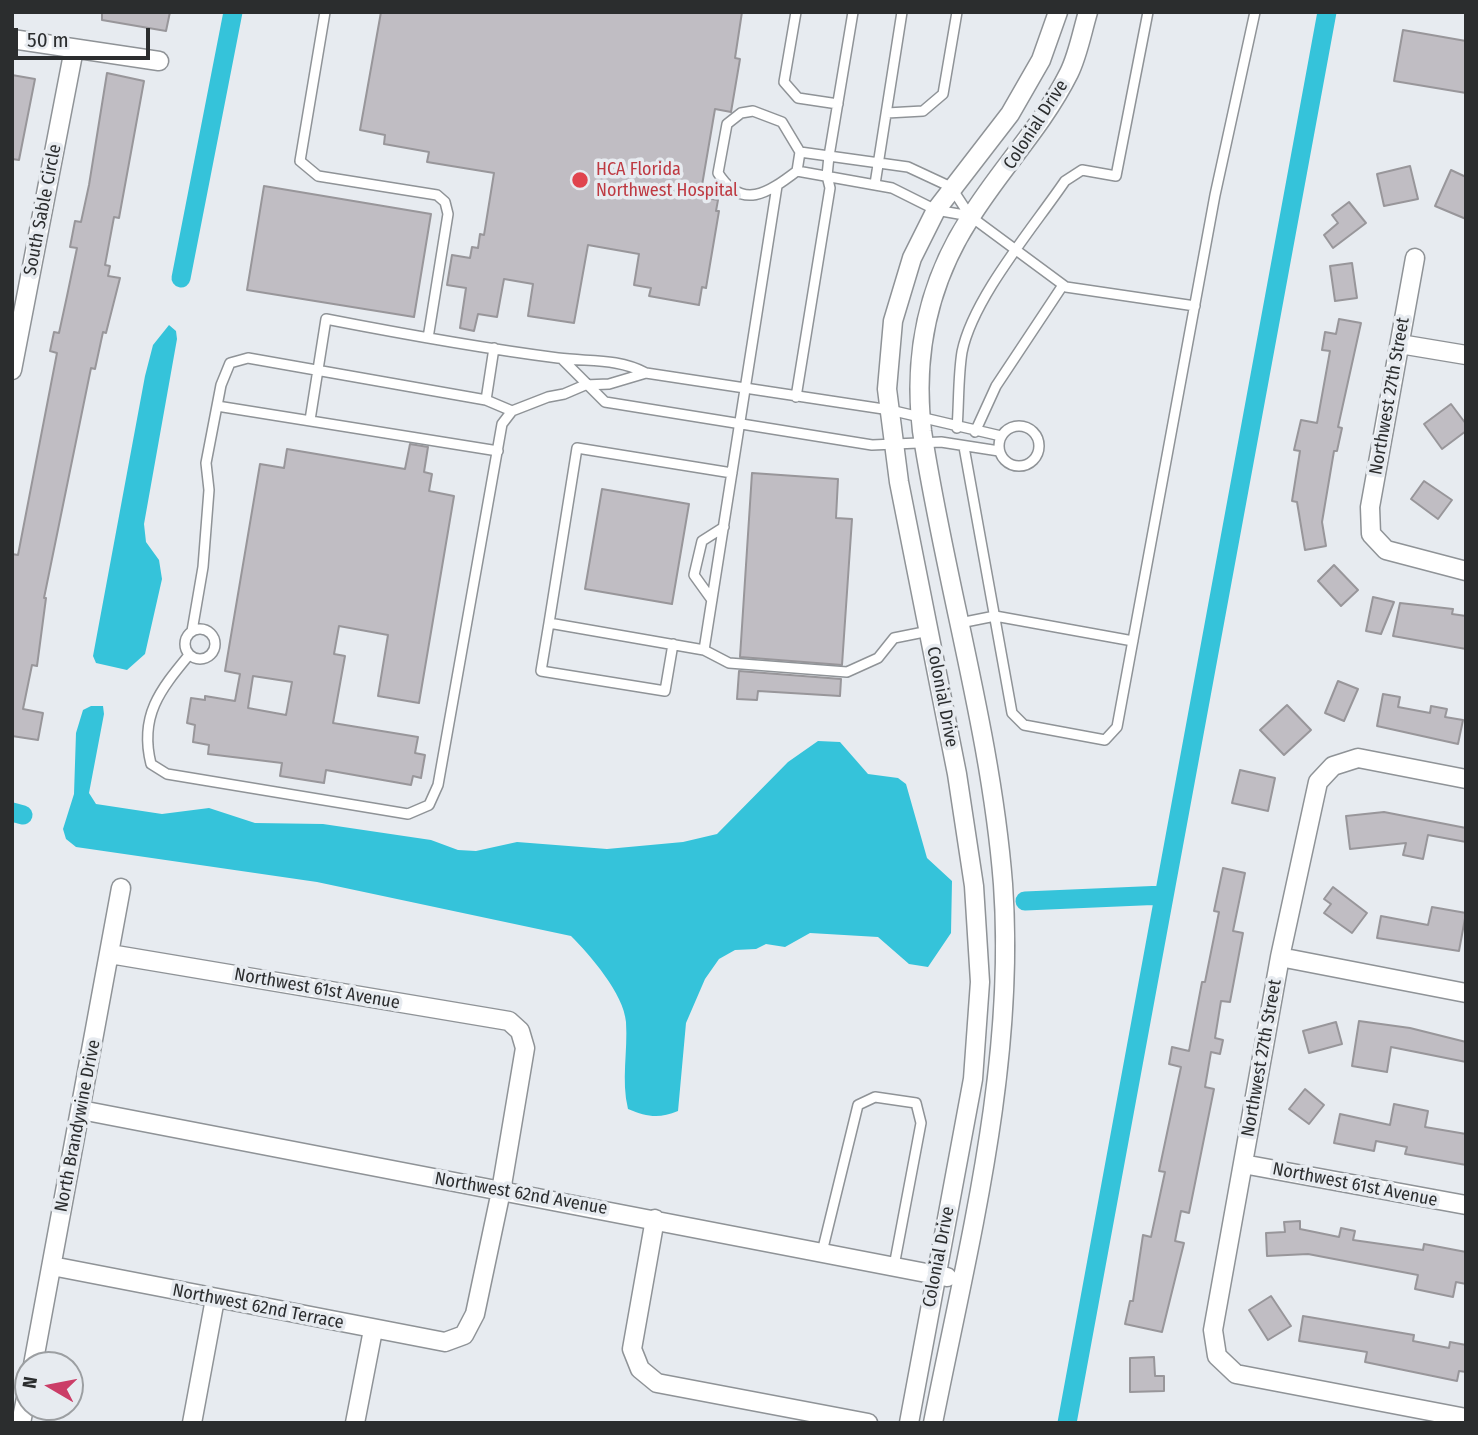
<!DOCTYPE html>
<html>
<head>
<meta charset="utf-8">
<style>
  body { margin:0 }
  #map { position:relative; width:1478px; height:1435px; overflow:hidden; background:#e7ebf0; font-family:"Fira Sans Condensed",sans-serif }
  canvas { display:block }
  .frame { position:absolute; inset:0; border:14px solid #2b2d2e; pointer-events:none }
  .north { position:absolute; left:14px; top:1351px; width:70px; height:70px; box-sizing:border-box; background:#e7ebf0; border:2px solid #9c9fa2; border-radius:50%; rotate:280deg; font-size:19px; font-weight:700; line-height:28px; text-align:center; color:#2b2d2e }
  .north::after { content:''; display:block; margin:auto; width:24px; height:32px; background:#cb3d67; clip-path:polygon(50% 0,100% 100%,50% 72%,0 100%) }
  .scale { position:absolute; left:14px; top:28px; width:136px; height:32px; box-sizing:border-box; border:4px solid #2b2d2e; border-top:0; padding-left:9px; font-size:21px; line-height:24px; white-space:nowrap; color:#2b2d2e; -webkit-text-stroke:5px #e7ebf0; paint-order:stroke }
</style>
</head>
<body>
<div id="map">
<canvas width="1478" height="1435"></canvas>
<div class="frame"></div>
<div class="north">N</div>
<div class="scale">50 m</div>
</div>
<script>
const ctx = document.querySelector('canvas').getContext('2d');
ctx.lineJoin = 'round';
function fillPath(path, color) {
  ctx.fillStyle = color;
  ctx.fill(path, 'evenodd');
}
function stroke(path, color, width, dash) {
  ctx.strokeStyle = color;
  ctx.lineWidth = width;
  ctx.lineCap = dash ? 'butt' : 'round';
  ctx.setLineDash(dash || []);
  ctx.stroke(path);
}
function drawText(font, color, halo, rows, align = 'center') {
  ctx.font = font + ' "Fira Sans Condensed",sans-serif';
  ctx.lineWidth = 7;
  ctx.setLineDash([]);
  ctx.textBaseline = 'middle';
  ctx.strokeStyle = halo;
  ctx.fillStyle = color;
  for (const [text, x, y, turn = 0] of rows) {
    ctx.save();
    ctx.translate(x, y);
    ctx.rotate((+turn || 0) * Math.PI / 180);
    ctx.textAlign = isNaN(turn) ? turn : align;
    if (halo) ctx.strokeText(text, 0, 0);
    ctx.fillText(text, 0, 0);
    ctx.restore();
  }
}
const water = new Path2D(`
  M169,325l7,6 1,8 -33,185 2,18 13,18 3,19 -17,75 -18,16 -31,-7 -3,-7 52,-280 8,-31z
  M91,706h12l1,8 -15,79 7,11 66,10 47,-6 46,15 68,1 108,16 27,10 18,1 41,-9 90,7 76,-7 34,-8 71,-72 30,-21 22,1 28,32 30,4 8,6 21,74 25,23 -1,52 -23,34 -19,-3 -31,-27 -68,-4 -25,14 -19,-3 -10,5 -21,1 -16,9 -14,20 -19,44 -8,88c-19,8 -31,6 -50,-2 -7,-29 0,-58 -2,-87 -2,-28 -36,-67 -55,-86l-254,-54 -241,-35 -10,-8 -3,-10 11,-35 2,-61 7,-23z`);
const canal = new Path2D(`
  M181,278l52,-266
  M12,812l11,3
  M1025,901l139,-6
  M1067,1423l260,-1411`);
const building = new Path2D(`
  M102,12h68l-4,19 -64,-11z
  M381,12h361l-7,46 5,1 -9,53 -16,-3 -15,88 18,3 -2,11h3l-13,77 -4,-1 -3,18 -50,-9 2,-8 -17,-3 5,-31 -51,-9 -14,78 -46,-7 5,-32 -29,-5 -7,38 -19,-3 -4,17 -14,-3 6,-40 -19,-3 5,-30 18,3 2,-11 6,1 2,-14 4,1 10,-62 -67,-11 2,-10 -45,-8 1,-9 -25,-5z
  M1403,30l63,11v52l-72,-12z
  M107,73l37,8 -25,137 -5,-1 -9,48 5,1 -2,10 12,2 -14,55 -3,-1 -8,37 -4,-1 -47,230h2l-9,68 -5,-1 -9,44 20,4 -5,27 -26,-4v-182l6,1 39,-202 -7,-2 4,-19 5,1 8,-37 10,-48 -7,-1 5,-26 6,1 8,-37z
  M12,75l23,4 -16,81 -7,-1z
  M1410,166l8,33 -34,7 -7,-32z
  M1451,170l15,7v42l-31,-13z
  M264,186l167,28 -17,103 -167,-27z
  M1349,202l17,21 -33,25 -9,-13 14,-12 -6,-8z
  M1352,263l5,35 -22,3 -5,-35z
  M1339,319l22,4 -23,104 4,1 -5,23h-3l-12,71 4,24 -21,4 -8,-48 -5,-1 8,-50 -6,-1 7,-30 16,3 13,-72 -8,-1 3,-18 11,2z
  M1451,404l15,20v7l-24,18 -18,-25z
  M410,444l18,3 -4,25 8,2 -3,17 25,5 -35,207 -41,-7 10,-61 -49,-9 -5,28 11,2 -12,67 85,14 -3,16 10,2 -4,23 -8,-2 -2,9 -85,-15 -2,13 -44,-7 2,-13 -74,-9 1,-9 -16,-3 2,-17 -8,-2 4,-25 14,2v-4l30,5 5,-27 -15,-3 35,-207 24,4 3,-19 118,20zM253,676l39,6 -6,33 -38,-7z
  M752,473l86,6 -2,39 16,1 -10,146 -102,-8z
  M1424,481l28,19 -14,19 -27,-20z
  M602,489l87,15 -17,100 -87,-15z
  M1334,565l24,25 -17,16 -23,-25z
  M1373,597l21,5 -13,32 -15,-3z
  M1400,603l53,6 -1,5 14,2v33l-73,-13z
  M739,671l102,8 -1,17 -82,-5 -1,9 -20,-1z
  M1338,681l20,8 -14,32 -19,-8z
  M1383,694l17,3 -2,10 32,6 1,-7 16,3 -2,8 18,3 -5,24 -81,-18z
  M1287,705l24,25 -27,25 -24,-25z
  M1240,770l35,8 -7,33 -36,-8z
  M1384,812l82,16v14l-38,-7 -5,24 -20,-4 3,-12 -56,6 -4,-33z
  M1223,868l22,5 -12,58 10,2 -13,69 -9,-1 -6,37 8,2 -3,14 -9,-2 -6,35 9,2 -25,124 -8,-2 -6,30 9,2 -22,89 -37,-8 5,-23h3l10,-66 8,2 14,-65 -6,-1 22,-104 -12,-3 3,-17 17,4 13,-69h3l14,-70 -5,-1z
  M1333,887l34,26 -15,20 -28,-20 7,-9 -7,-5z
  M1432,907l34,6 -7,38 -82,-13 4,-22 47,9z
  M1359,1021l51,7 56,14v20l-75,-15 -4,25 -35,-6z
  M1336,1022l6,22 -33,9 -6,-22z
  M1305,1089l19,16 -15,19 -20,-15z
  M1394,1104l34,7 -3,16 41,7v31l-61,-11 2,-7 -31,-6 -2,10 -40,-8 6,-29 50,11z
  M1300,1221v8l39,8 2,-9 14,3 -2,9 70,10 1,-6 42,8v32l-10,-2 -3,15 -38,-8 3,-14 -110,-21 -41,2 -1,-23 19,-1 -1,-10z
  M1271,1296l20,30 -23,14 -19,-30z
  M1303,1316l111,19 -1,6 36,7 1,-6 16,3v27l-7,-1 -2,10 -92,-19 2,-10 -68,-11z
  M1154,1357l1,19h9v15l-34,1v-34z`);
const lane = new Path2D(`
  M325,12l-25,149 18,15 119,19 8,7 3,12 -20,124
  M796,12l-12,70 14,16 40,6
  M753,111l29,11 18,30 -3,19c-29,22 -55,40 -79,2l9,-49 14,-11z
  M887,113l36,-2 20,-17 14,-82
  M800,152l108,15 43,20 19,29 96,71 129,19
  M797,171l95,17 44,22 34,6
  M875,184l27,-172
  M563,360l42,42 267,43 69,-3 58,9
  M796,397l34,-209 -3,-12 2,-20 24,-144
  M486,400l8,-52
  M217,406l281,45
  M310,420l16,-101c77,15 154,29 232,39 32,4 59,0 88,15l244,37 111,26
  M999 446a20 20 0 1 1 40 0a20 20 0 1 1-40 0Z
  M957,428c2,-24 1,-51 5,-76 11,-54 71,-124 103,-171l17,-11 34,6 32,-164
  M975,432l21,-46 67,-101
  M964,447l48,266 12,12 81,15 12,-13 98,-532 40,-183
  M732,473l-155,-25 -28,175 155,27 25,13 118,9 31,-14 16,-20 35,-7
  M712,600l-18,-25 8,-34 22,-14
  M549,623l-8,48 124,20 8,-47
  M960,623l35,-7 138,25
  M185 644a15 15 0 1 1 30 0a15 15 0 1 1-30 0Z
  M192,631l11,-64 6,-77 -3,-27 15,-78 9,-22 18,-5 238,42 26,11
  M704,650l73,-464
  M189,655c-29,35 -50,61 -38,109l16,10 241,40 21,-9 9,-20 64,-361 10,-13 36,-14 16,-3 21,-9 24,-1 37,-11
  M822,1252l36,-147 17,-8 41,6 5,20 -27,143`);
const street = new Path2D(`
  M12,39l147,22
  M1415,258l-45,249 1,27 15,16 80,21
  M1400,344l66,11
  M12,370l62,-321
  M1466,779l-108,-21 -25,8 -15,16 -38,175 -67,373 4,26 19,18 230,44
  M1280,957l186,36
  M81,1110l866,167
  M1243,1164l223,41
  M655,1219l-23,130 8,20 17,14 211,40
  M52,1266l393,76 19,-7 11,-21 26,-123 24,-143 -5,-17 -11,-10 -399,-67
  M33,1365l88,-477
  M21,1423l7,-35
  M192,1423l23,-124
  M355,1423l18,-93
  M909,1423l64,-344 7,-97 -6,-96 -17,-112 -58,-292 -12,-93 6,-68 19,-63 24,-48 74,-96 31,-54 17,-48
  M933,1423c35,-177 83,-358 70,-539 -12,-153 -58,-302 -81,-453 -9,-77 6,-148 48,-213 31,-50 72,-91 99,-145 9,-18 13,-41 19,-61`);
const markers = [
  [580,180,9,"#e0444e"]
];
const streetNames = [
  ["Colonial Drive",1036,125,-57],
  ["South Sable Circle",43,210,-79],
  ["Northwest 27th Street",1390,396,-80],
  ["Colonial Drive",942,697,79],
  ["Northwest 61st Avenue",317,989,10],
  ["Northwest 27th Street",1262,1058,-80],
  ["North Brandywine Drive",78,1126,-79],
  ["Northwest 61st Avenue",1355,1185,11],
  ["Northwest 62nd Avenue",521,1194,10],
  ["Colonial Drive",939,1257,-79],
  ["Northwest 62nd Terrace",258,1307,11]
];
const healthNames = [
  ["HCA Florida",596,170],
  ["Northwest Hospital",596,191]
];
fillPath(water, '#35c3da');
stroke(canal, '#35c3da', 19);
fillPath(building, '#c0bdc3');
stroke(building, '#98969a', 2);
stroke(lane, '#8f9397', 12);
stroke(street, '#8f9397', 21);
stroke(lane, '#fff', 9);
stroke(street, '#fff', 18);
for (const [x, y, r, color] of markers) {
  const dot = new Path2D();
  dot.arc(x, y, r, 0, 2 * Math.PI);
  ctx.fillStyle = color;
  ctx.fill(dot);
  stroke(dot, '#e7ebf0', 2.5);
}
drawText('18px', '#2b2d2e', '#e7ebf0', streetNames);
drawText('18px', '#be3a42', '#e7ebf0', healthNames, 'left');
</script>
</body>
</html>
